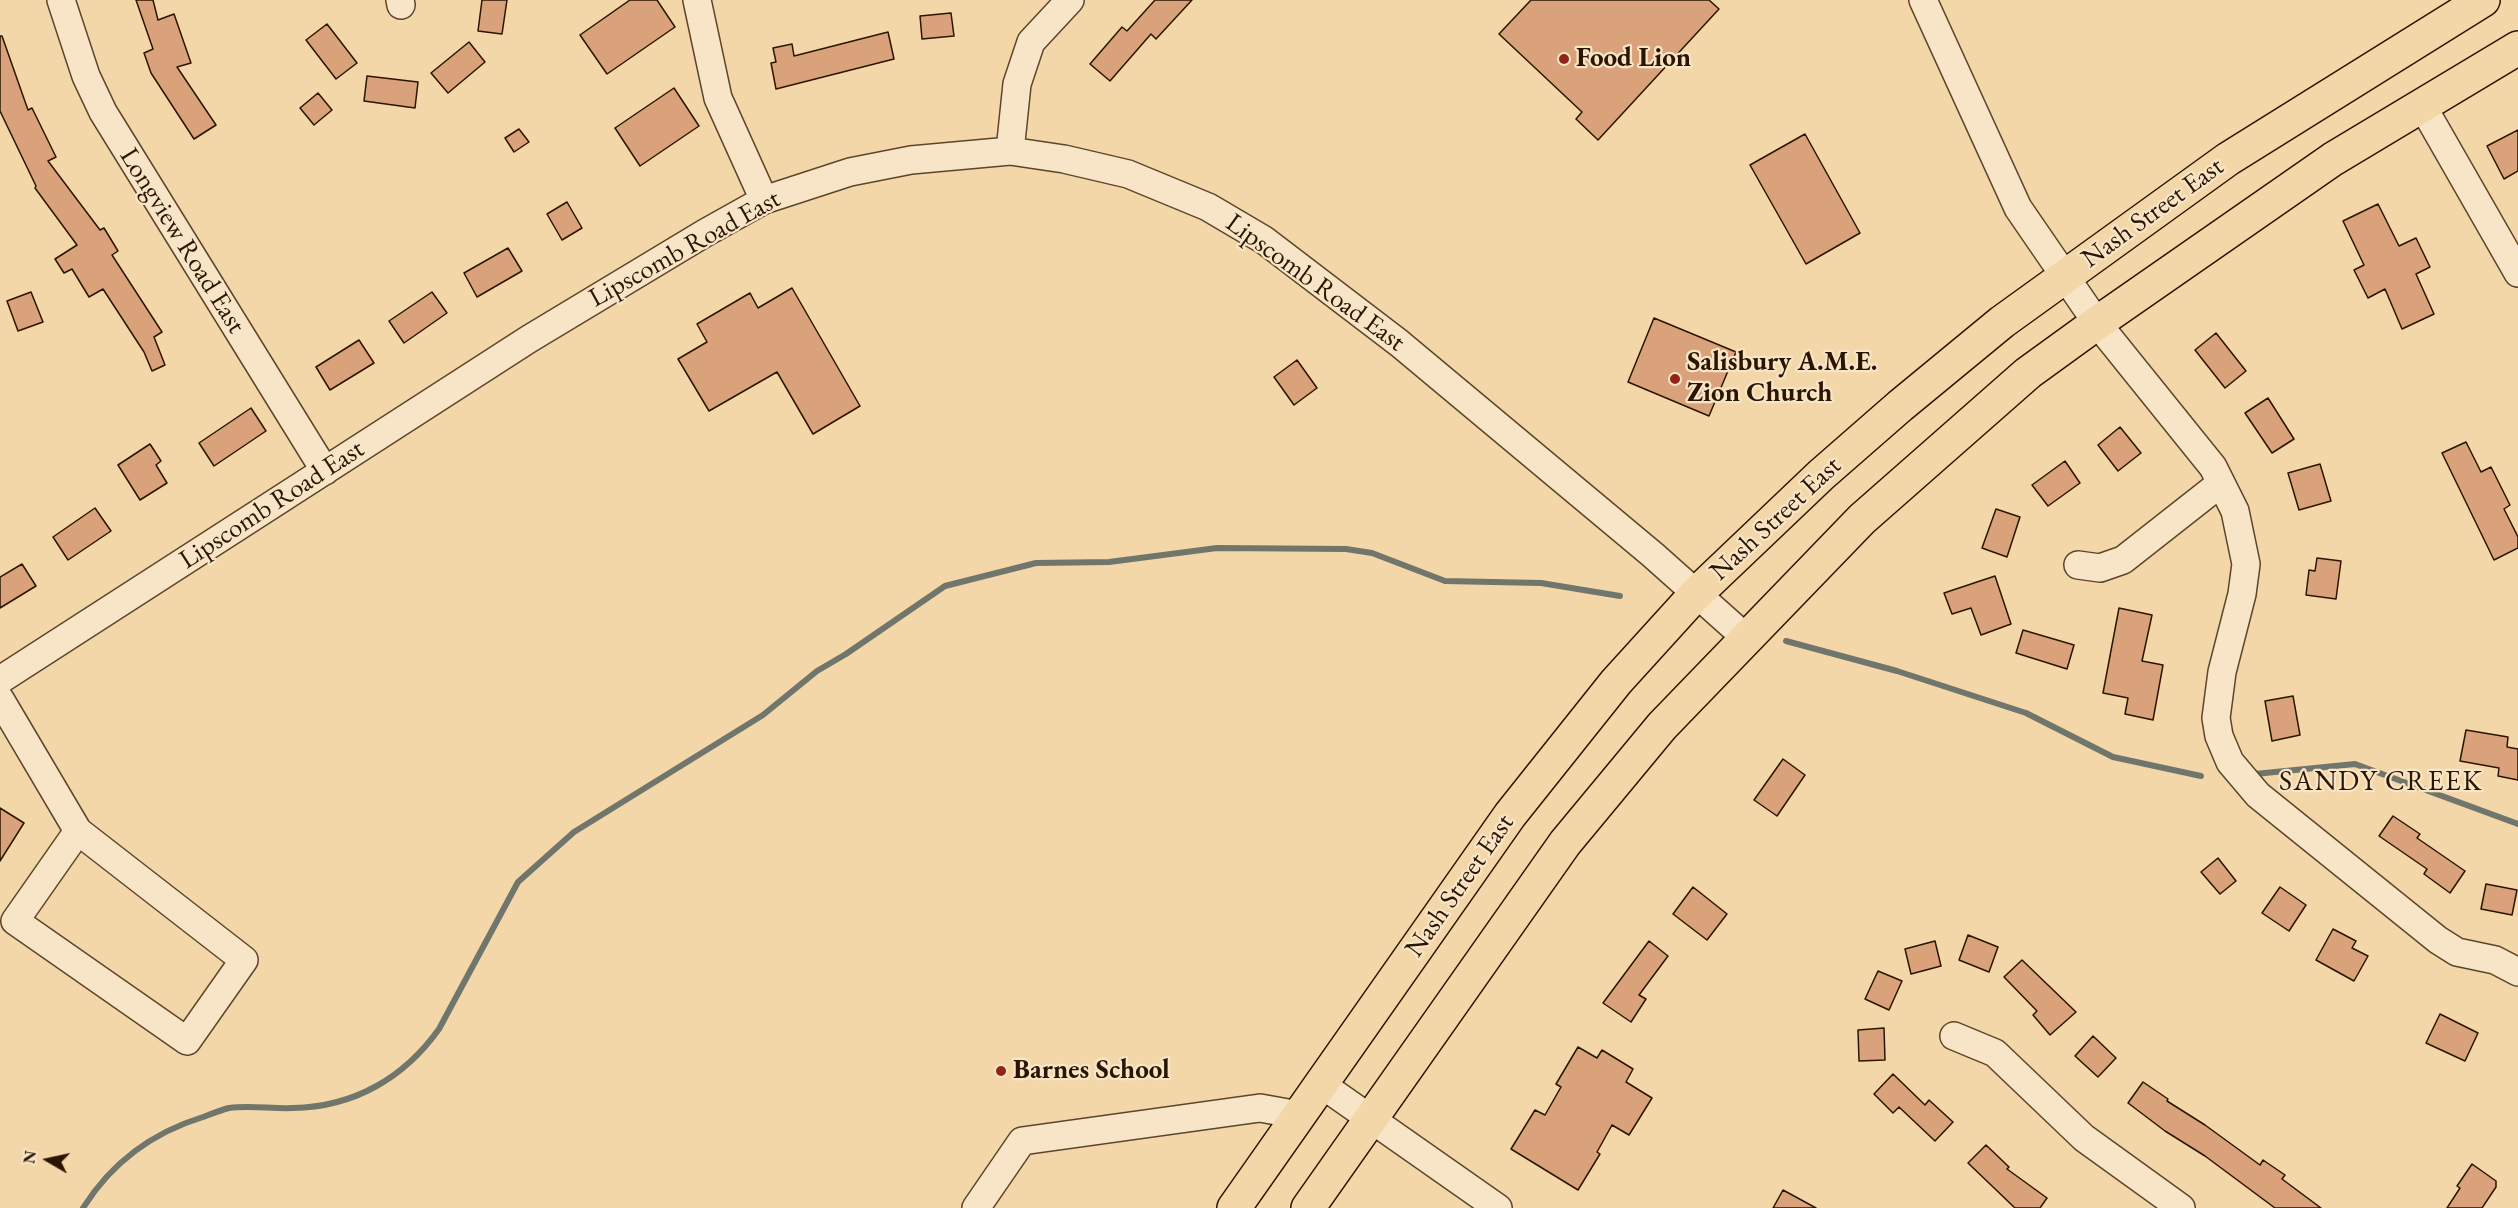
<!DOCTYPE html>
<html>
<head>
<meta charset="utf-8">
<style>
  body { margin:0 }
  #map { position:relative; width:2518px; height:1208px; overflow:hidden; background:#f4d7a9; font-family:"EB Garamond",serif }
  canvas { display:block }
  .north { position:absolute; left:18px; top:1130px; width:60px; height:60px; -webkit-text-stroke:4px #f8e5c7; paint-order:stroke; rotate:279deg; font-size:16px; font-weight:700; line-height:24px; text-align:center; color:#2a1501 }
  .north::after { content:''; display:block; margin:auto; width:21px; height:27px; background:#2a1501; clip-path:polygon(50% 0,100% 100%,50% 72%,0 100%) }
</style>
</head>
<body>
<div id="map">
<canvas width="2518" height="1208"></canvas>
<div class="north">N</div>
</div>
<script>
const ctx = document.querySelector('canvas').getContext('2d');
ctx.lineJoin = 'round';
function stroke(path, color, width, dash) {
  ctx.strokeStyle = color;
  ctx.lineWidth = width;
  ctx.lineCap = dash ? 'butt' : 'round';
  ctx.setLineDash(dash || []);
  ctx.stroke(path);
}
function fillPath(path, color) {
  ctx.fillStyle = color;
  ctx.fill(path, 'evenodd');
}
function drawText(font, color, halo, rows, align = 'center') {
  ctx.font = font + ' "EB Garamond",serif';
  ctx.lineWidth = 4.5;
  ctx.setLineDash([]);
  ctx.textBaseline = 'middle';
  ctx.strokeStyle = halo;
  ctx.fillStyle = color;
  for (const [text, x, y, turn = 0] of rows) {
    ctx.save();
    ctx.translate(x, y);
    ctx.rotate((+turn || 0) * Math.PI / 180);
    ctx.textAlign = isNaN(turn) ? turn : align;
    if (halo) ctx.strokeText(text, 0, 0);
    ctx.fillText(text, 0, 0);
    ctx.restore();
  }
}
const stream = new Path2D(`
  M1786,641l111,30 129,42 87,44 88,19
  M2255,774l100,-10 163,60
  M83,1208c29,-46 68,-75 120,-91 8,-3 18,-7 26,-9 21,-3 43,1 64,0 61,-1 111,-30 146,-79l79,-147 56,-50 189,-117 54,-44 29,-17 99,-68 91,-23 73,-1 108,-14 129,1 26,4 73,28 96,2 79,13`);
const building = new Path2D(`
  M136,0h17l5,20 16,-6 17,49 -14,4 39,58 -22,14 -43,-66 -7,-20 9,-4z
  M482,0h25l-5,34 -24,-3z
  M630,0h27l18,27 -68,47 -27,-39z
  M1155,0h37l-36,39 -5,-5 -41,47 -20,-17 32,-37 5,4z
  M1531,0h178l10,9 -121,131 -22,-21 6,-7 -83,-78z
  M951,13l3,23 -32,3 -2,-23z
  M327,24l30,39 -21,16 -30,-39z
  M888,32l6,27 -118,30 -5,-26 5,-1 -3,-14 19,-4 2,12z
  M0,36h2l26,74 4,-2 24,49 -8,4 52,69 4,-2 14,23 -6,4 50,77 -8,5 11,28 -13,6 -8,-19 -41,-63 -14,8 -17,-28 -8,4 -9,-14 22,-14 -42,-57 1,-2 -36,-75z
  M469,42l16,20 -37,31 -17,-20z
  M367,76l51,6 -3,26 -51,-7z
  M674,88l25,38 -59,40 -25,-38z
  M318,93l14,17 -18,15 -14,-17z
  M519,129l10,13 -15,10 -9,-14z
  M2518,130v41l-14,8 -17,-33z
  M1805,134l55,99 -54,31 -56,-99z
  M567,202l15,26 -20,12 -15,-26z
  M2378,204l21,42 17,-8 14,29 -14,7 18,40 -32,15 -17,-40 -17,9 -14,-28 10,-5 -21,-44z
  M508,248l14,23 -45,26 -13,-24z
  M792,288l68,118 -47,28 -36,-62 -68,39 -31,-52 29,-17 -10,-18 53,-31 8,15z
  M31,292l12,30 -25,9 -11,-30z
  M432,292l15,21 -43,30 -15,-22z
  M1654,318l82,34 -27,64 -81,-34z
  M2216,333l30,38 -21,17 -30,-38z
  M359,340l15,23 -44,27 -14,-23z
  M1297,360l20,28 -23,17 -20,-28z
  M2268,398l26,41 -22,14 -27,-40z
  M251,408l15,23 -52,35 -15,-23z
  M2120,427l21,26 -23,18 -20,-26z
  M2466,442l15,30 10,-5 19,38 -6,4 14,28v11l-24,12 -52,-107z
  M150,444l11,17 -5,4 11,18 -27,17 -22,-35z
  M2065,461l15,22 -32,23 -16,-21z
  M2320,464l11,37 -32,9 -11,-37z
  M95,508l16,23 -43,29 -15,-23z
  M1996,509l24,8 -13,40 -25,-9z
  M2317,558l24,3 -5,38 -30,-4 3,-25 6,1z
  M22,564l14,22 -36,22v-31z
  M1995,576l16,48 -30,11 -10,-27 -19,6 -8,-21z
  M2119,608l33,7 -10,46 21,4 -10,55 -28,-6 3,-16 -25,-5z
  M2023,630l51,15 -7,24 -51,-16z
  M2293,696l7,39 -28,6 -7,-40z
  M2466,730l42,7 -1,10 11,2v31l-20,-4 1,-8 -39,-7z
  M1783,759l22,16 -28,41 -23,-16z
  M0,808l24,15 -24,38z
  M2393,816l27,18 -3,4 48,33 -15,22 -26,-19 3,-5 -48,-33z
  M2218,858l18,23 -16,13 -19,-22z
  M2486,884l31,6 -5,25 -31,-6z
  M1693,887l34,27 -20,26 -34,-26z
  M2280,887l26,18 -17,26 -27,-18z
  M2333,929l23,12 -4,7 16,8 -14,25 -38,-21z
  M1968,935l30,12 -9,25 -30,-12z
  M1649,941l19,15 -29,39 7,4 -15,23 -28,-19z
  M1935,941l6,25 -30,8 -6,-25z
  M2022,960l54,52 -26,23 -17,-20 4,-4 -33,-34z
  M1878,971l24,10 -13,29 -24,-11z
  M2440,1014l38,19 -13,28 -39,-18z
  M1884,1028l1,32 -26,1 -1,-31z
  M2093,1036l23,22 -18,19 -23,-21z
  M1578,1047l19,11 5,-8 31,19 -7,13 26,16 -23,37 -17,-10 -15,27 3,2 -22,36 -67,-41 24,-39 10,5 16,-28 -5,-3z
  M1893,1074l32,31 4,-5 24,22 -18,19 -36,-34 -6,6 -19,-19z
  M2143,1082l25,17 -1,2 38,24 55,40 3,-5 22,15 -3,4 39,29h-46l-70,-52 -40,-25 -37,-28z
  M1986,1145l23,22 -2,2 40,29 -7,10h-25l-47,-45z
  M2472,1164l24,17v6l-14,21h-35l13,-20 -3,-2z
  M1783,1190l33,18h-43z`);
const minor = new Path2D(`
  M61,0l25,76 17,36 222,359
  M400,0l1,5
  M697,0l21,98 46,102
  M1923,0l95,208 79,115 116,144 22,44 11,53 -4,30 -20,78 -6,46 3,18 11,26 28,33 180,145 19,12 38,8 23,12
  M2423,107l95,166
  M1010,151l7,-67 14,-42 39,-42
  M2078,565l22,3 23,-8 98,-77
  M0,680l529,-341 176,-106 59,-33 86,-28 61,-12 99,-9 54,8 64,15 80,33 56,33 135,103 254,212 92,82
  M0,699l78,132 166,129 -57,81 -172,-120 63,-90
  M1954,1036l41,17 89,85 97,70
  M1321,1084l177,124
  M976,1208l46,-67 238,-33 39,7`);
const major = new Path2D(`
  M1234,1208l276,-393 106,-133 79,-87 126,-120 79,-69 102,-84 226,-163 255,-159
  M1308,1208l257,-365 97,-117 200,-207 166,-146 69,-50 236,-164 185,-111`);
const markers = [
  [1564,59,6,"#8f2418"],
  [1675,379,6,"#8f2418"],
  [1001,1071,6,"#8f2418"]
];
const poiNames = [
  ["Food Lion",1576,59],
  ["Salisbury A.M.E.",1687,363],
  ["Zion Church",1687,394],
  ["Barnes School",1013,1071]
];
const streetNames = [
  ["Nash Street East",2153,213,-36],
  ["Longview Road East",182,241,58],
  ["Lipscomb Road East",685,249,-29],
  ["Lipscomb Road East",1315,283,36],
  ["Lipscomb Road East",272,505,-33],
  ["Nash Street East",1776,519,-43],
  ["Nash Street East",1460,886,-55]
];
const neighbourhoodNames = [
  ["SANDY CREEK",2381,782]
];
stroke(stream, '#70766b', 6);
fillPath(building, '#daa27a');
stroke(building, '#2a1501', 1.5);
stroke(minor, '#5c462b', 30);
stroke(major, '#2a1501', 36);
stroke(minor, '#f8e5c7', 27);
stroke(major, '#f4d7a9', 33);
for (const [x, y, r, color] of markers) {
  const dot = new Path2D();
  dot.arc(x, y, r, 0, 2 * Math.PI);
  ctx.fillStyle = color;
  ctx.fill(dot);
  stroke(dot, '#f8e5c7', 2);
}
drawText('bold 27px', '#2a1501', '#f8e5c7', poiNames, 'left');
drawText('27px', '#2a1501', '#f8e5c7', streetNames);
ctx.letterSpacing = '1.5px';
drawText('28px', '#2a1501', '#f8e5c7', neighbourhoodNames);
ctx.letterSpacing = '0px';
</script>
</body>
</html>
